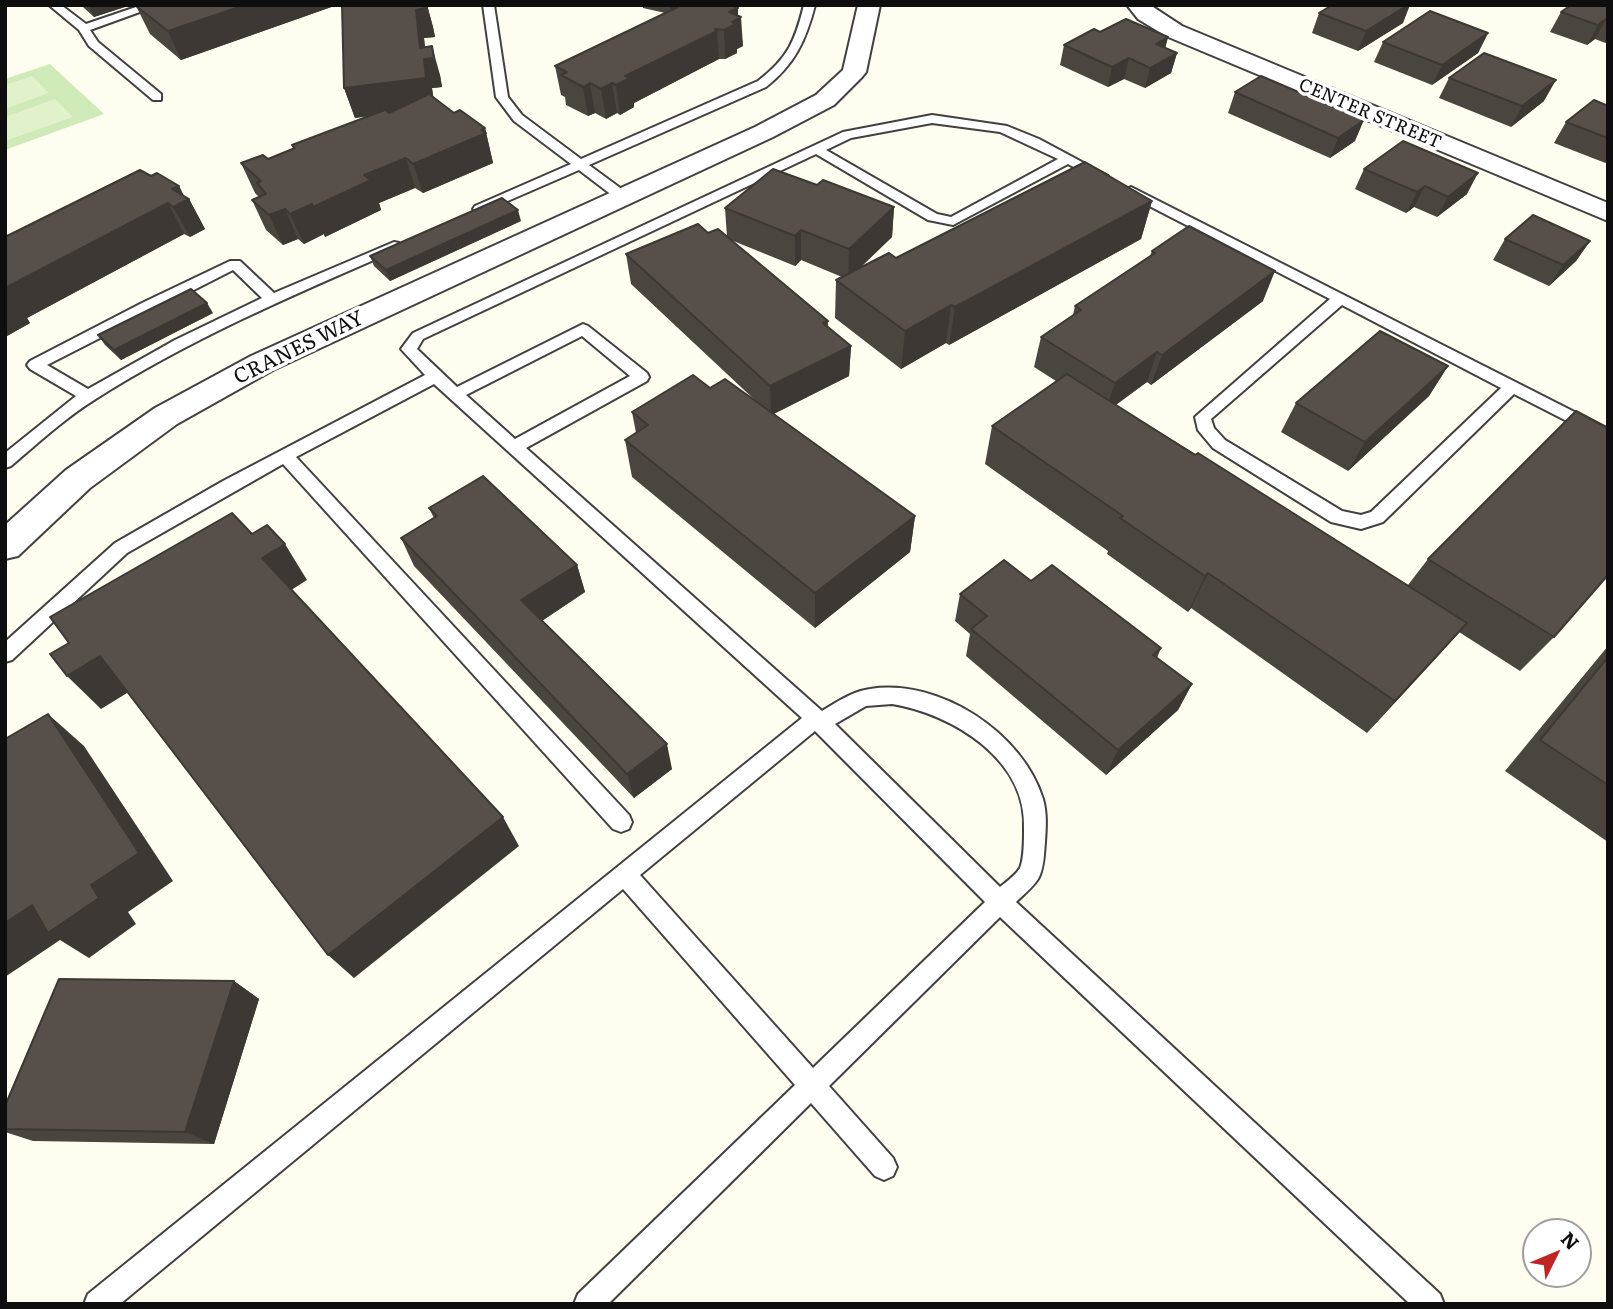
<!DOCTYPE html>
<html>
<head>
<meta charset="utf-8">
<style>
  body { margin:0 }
  #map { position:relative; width:1613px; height:1309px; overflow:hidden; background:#fffdef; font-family:Literata,serif }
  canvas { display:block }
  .frame { position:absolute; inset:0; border:7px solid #0e0e0e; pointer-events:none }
  .north { position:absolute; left:1522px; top:1218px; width:70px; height:70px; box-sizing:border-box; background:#fff; border:2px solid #9f9f9f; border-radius:50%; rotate:47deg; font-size:19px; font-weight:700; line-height:28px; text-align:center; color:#0e0e0e }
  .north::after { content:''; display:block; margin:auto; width:24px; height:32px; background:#c02524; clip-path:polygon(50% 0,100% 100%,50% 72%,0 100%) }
</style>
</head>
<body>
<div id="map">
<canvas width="1613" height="1309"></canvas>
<div class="frame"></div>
<div class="north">N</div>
</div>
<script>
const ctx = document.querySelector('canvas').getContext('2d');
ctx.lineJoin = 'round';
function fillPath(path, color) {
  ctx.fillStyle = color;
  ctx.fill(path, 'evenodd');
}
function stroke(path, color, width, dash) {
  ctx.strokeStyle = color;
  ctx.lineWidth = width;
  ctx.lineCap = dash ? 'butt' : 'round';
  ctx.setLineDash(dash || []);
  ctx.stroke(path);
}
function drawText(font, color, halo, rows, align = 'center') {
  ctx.font = font + ' Literata,serif';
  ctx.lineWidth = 7;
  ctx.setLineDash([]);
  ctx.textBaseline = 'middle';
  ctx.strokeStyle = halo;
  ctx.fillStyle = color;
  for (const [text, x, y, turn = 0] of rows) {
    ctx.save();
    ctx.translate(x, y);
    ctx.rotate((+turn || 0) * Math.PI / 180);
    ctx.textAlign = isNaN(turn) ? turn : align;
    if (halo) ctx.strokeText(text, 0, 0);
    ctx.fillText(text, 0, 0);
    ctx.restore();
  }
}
const green = new Path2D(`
  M50,64l54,50 -99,36v-71z`);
const pitch = new Path2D(`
  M32,76l17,17 -44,16v-24z
  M55,99l18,18 -68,24v-24z`);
const service = new Path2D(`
  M49,5h12l25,19 56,-19h17l-69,25 8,12 63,52v6h-8l-64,-54 -10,-16z
  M483,5h11l14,92 14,18 59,44 177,-78c30,-23 37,-40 46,-76h11c-9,35 -20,59 -49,82l-177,78 38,28v6h-10l-38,-29 -99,43 -7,-4 2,-3 96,-42 -57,-43 -18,-24z
  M932,115l75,11 32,13 69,37 -2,3h-10l-28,-15 -115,61 -25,-5 -112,-66 -393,185 -6,10 40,38 126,-63 5,2 59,47 2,4 -2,4 -121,67 296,263c15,-9 31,-20 48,-22 69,-11 153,44 173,110 4,14 3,29 2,43 -1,11 -1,27 -7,37 -5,8 -15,16 -22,23l424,392 4,10h-34l-410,-387 -171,169 64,72 4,9 -4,9 -9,4 -9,-4 -64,-73 -203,201h-34l4,-10 217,-209 -172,-196 -503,415h-36l4,-10 714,-576 -368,-334 -138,73 333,358 3,7 -3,7 -8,3 -8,-3 -330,-365 -156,89 -115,107 -7,2v-20l110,-99 108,-62 202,-106 -24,-26 12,-16 430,-201zM932,123l68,9 58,27 -107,58 -14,-3 -111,-64 25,-12zM582,336l48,40 -115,63 -49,-44zM892,704c61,10 136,56 132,126 0,11 0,29 -4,38 -4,7 -14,14 -20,19l-165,-163 31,-18zM815,731l170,171 -172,166 -173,-193z
  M1131,187l477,242v13l-94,-48 -131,128 -22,7 -30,-7 -118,-74 -15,-18 -3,-13 135,-118 -204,-105 -2,-3zM1342,305l159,83 -130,124 -10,3 -19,-4 -117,-71 -11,-12 -3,-9z
  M394,242l5,1v6c-104,45 -209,90 -305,151 -30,19 -56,43 -83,66l-6,2v-15l71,-57 -46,-27 -3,-4 3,-4 112,-58 88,-42h10l34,32zM233,270l29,28 -87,42 -87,49 -41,-24z`);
const minor = new Path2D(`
  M858,5h22l-14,67 -4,5 -28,28 -61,32 -500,233 -96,54 -87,64 -72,68 -13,3v-34l61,-55 89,-62 96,-52 504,-229 61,-32 27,-25z
  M1127,5h23l32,21 426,177v18l-442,-185 -28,-17z`);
const wall = new Path2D(`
  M82,5h49l-37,12 -10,-9z
  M337,5l-156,55 -31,-26 -14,-28z
  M342,5h85l6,22 2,10 -11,1 1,9 15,28 2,12 -10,1 1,10 21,15 31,15 8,35 -70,30 -8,-5 -36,15 2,7 -56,27 -1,-3 -20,10 -6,-5 -15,6 -17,-15 -14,-30 7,-3 -4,-4 -14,-30 27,-4 25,-10 -1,-4 77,-29 -14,2 -11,-30z
  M643,5h88l7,11 5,30 -6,3v4l-12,6h-6l-85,44v4l-14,8 -3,-2 -11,6 -11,-6 -7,3 -22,-11 -1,-8 -4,-2 -6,-29 110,-53 -22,-5z
  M1608,5v39l-13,-5 -8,6 -37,-13 11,-20z
  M1319,13l84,10 -45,28 -46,-18z
  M1100,32l68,5 -3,11 12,5 -6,20 -26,15 -21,-9 -16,8 -48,-22 4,-20z
  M1488,33l-10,20 -46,32 -58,-23 9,-20z
  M1449,78l95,23 -33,26 -72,-29z
  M1235,92l120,49 -25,17 -102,-45z
  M1608,106v58l-54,-21 12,-21z
  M1364,169l103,25 -30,23 -23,-10 -8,6 -51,-24z
  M151,176l28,10 5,10 5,3 16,30 -15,8 -6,-3 -157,84 3,5 -23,13 -2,-1v-98z
  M817,185l77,22 -2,30 -33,32 37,-11 256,-57 -11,38 -192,106 -3,-2 -45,26 -66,-51 1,-38 6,-3 -41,-17 -6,6 -64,-26 97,81v6l23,19 -2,30 -75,38 141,102 -5,36 -95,76 -183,-151 -7,-37 11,-7 -4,-21 78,-24 48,15 -127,-119 -5,-30 82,-21 19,4 -2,-29z
  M521,221l-131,60 -16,-15 -4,-10z
  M1505,239l85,2 -14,20 -27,25 -56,-26z
  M1152,251l111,50 -112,84 -4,-3 -31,23 292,180 20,-26 126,78 -34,34 -61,-39 -92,101 -176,-125 -3,4 -81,-58 1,-3 -123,-87 7,-38 64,-45 -22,-14 7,-30 32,-22 2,-9 75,-50z
  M213,313l-92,47 -16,-15 -7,-10z
  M1448,366l-19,30 -81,75 -67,-39 15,-29z
  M429,508l148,57 8,27 -43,29 130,148 -38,29 -220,-232 -13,-28 33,-20z
  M1031,581l130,67 -4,10 35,26 -14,26 -72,65 -140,-119 4,-22 -15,-13 5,-27z
  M1608,646v196l-103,-71z
  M234,981l25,18 -45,145 -181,-3 -28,-9v-26z`);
const shadedWall = new Path2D(`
  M95,5h36l-37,12 -5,-10z
  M245,5h92l-156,55 -13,-29z
  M427,5l6,22 2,10 -11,1 2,21 6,-13 8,29 2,12 -10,1 3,19 -80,11 -11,-30 76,-40 -4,-38z
  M670,5h4l1,7 -4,3z
  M1408,5h2l-7,18 -45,28 8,-20z
  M738,8v11l3,-2 2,29 -6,3v4l-12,6 -1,-29 5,-18z
  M1606,19l-11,20 -8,6 11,-20z
  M717,31l2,28 -85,44v4l-14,8 -4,-30 9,-9z
  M1488,33l-10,20 -46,32 10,-20z
  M1168,37l-5,20 -7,-13z
  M1177,53l-6,20 -26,15 5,-20z
  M1129,58l-5,21 -16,8 4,-20z
  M1556,80l-12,21 -33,26 11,-21z
  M590,83l5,30 -7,3 -5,-29z
  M612,83l5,30 -11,6 -5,-30z
  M1364,120l-9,21 -25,17 8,-20z
  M485,128l8,35 -70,30 -10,-29z
  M406,158l9,30 -36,15 2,7 -56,27 -1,-3 -20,10 -14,-30 22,-10 52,-29z
  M1478,173l-11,21 -30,23 11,-20z
  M179,186l7,14 3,-1 16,30 -15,8 -17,-30 -1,-18z
  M1425,186l-11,21 -8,6 11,-21z
  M1152,201l-11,38 -192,106 6,-38z
  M168,203l16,31 -157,84 3,5 -23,13 -2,-2v-46z
  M894,207l-2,30 -44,42 1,-30z
  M285,209l13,30 -15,6 -14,-30z
  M518,210l3,11 -131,60 -4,-11z
  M801,230v30l-6,6v-30z
  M1590,241l-14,20 -27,25 14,-21z
  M1275,271l-12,30 -112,84 11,-30z
  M207,303l6,10 -92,47 -7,-10z
  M951,305l-5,38 -45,26 4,-38z
  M851,346l-2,30 -78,39 -1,-29z
  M1157,352l-10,30 -42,30 10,-29z
  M1448,366l-19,30 -81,75 17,-29z
  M915,516l-5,36 -95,76v-35z
  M285,544l22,36 -22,14 -23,-36z
  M577,565l8,27 -54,36 -10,-28z
  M1208,573l-17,35 -3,4 17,-36z
  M1467,623l-30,34 -70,76 28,-32z
  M100,656l32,34 -31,19 -34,-33z
  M1192,684l-14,26 -72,65 12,-25z
  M48,714l36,32 89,135 -45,31 8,12 -47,34 -29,-18 -55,37v-54l27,-18 59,-20z
  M667,744l5,25 -38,29 -7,-24z
  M503,817l16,29 -165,132 -26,-23z
  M234,981l25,18 -45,145 -29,-12z`);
const building = new Path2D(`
  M137,5h108l-77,26 -32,-25z
  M342,5h84l1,3 -11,2 4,38 12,-2 2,12 -10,1 2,19 -82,10z
  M682,5h49l7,3 -9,4 12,5 -9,5 4,2 -12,6 -9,-1 2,2 -92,45 5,2 -14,7 -4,-2 -11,6 -11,-6 -7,4 -22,-12 6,-3 -12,-6z
  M1332,5h76l-42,26 -47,-18z
  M1571,5h37v15l-2,-1 -8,6 -37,-13z
  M1430,11l58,22 -46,32 -59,-23z
  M1126,19l42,18 -12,7 21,9 -27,15 -21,-10 -17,9 -48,-22 30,-16 6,3z
  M1484,53l72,27 -34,26 -73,-28z
  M1261,76l103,44 -26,18 -103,-46z
  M429,94l25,19 6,-3 25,18 -4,2 5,3 -73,31 -7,-6 -42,17 7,5 -58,27 -1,-3 -22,10 -5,-5 -16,6 -17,-15 14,-6 -9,-11 4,-2 -20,-18 22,-8 5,4 27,-11 -3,-3 93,-35 4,3z
  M1594,100l14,6v32l-42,-16z
  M1403,141l75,32 -30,24 -23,-11 -8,6 -53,-23z
  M1085,162l67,39 -197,106 -4,-2 -46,26 -69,-51 53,-27 7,5z
  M773,169l44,16 6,-5 71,27 -45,42 -48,-19 -6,6 -70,-28z
  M140,170l11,6 6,-3 22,13 -7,3 17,10 -16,8 -5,-4 -163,85v-51z
  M502,198l16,12 -132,60 -16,-14z
  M1533,215l57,26 -27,24 -58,-26z
  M698,224l10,9 10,-4 110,92 -5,2 28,23 -81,40 -144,-132z
  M1189,226l86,45 -113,84 -5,-3 -42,31 -74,-46 40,-27 -6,-4 80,-53 -3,-2z
  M191,289l16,14 -93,47 -16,-15z
  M1380,331l68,35 -83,76 -69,-39z
  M1067,374l128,81 3,-2 269,170 -72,78 -187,-128 -3,3 -85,-58 3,-2 -131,-90z
  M693,375l17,13 15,-9 190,137 -100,77 -190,-153 23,-15 -16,-13z
  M1576,411l32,17v147l-54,62 -126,-78z
  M483,476l94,89 -56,35 146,144 -40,30 -226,-236 36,-22 -8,-8z
  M232,513l20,21 15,-9 18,19 -23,14 241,259 -175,138 -228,-299 -33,20 -17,-22 19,-11 -19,-26z
  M1004,560l27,21 21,-16 109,83 -8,7 39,29 -74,66 -147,-121 16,-13 -27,-22z
  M1608,657v128l-68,-45z
  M48,714l91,139 -48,32 8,13 -51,35 -16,-28 -27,18v-184z
  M59,979l175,2 -49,151 -180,-3v-23z`);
const farStreetnames = [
  ["CENTER STREET",1370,114,23]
];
const streetNames = [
  ["CRANES WAY",299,348,-26]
];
fillPath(green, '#cfeab8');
fillPath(pitch, '#e1f1ca');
stroke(service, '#414141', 4);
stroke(minor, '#414141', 4);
fillPath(service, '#fff');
fillPath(minor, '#fff');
fillPath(wall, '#4b4540');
fillPath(shadedWall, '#3d3834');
fillPath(building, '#57504a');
stroke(building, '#3d3834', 2);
drawText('18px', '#0e0e0e', '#fff', farStreetnames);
drawText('21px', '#0e0e0e', '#fff', streetNames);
</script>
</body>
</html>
